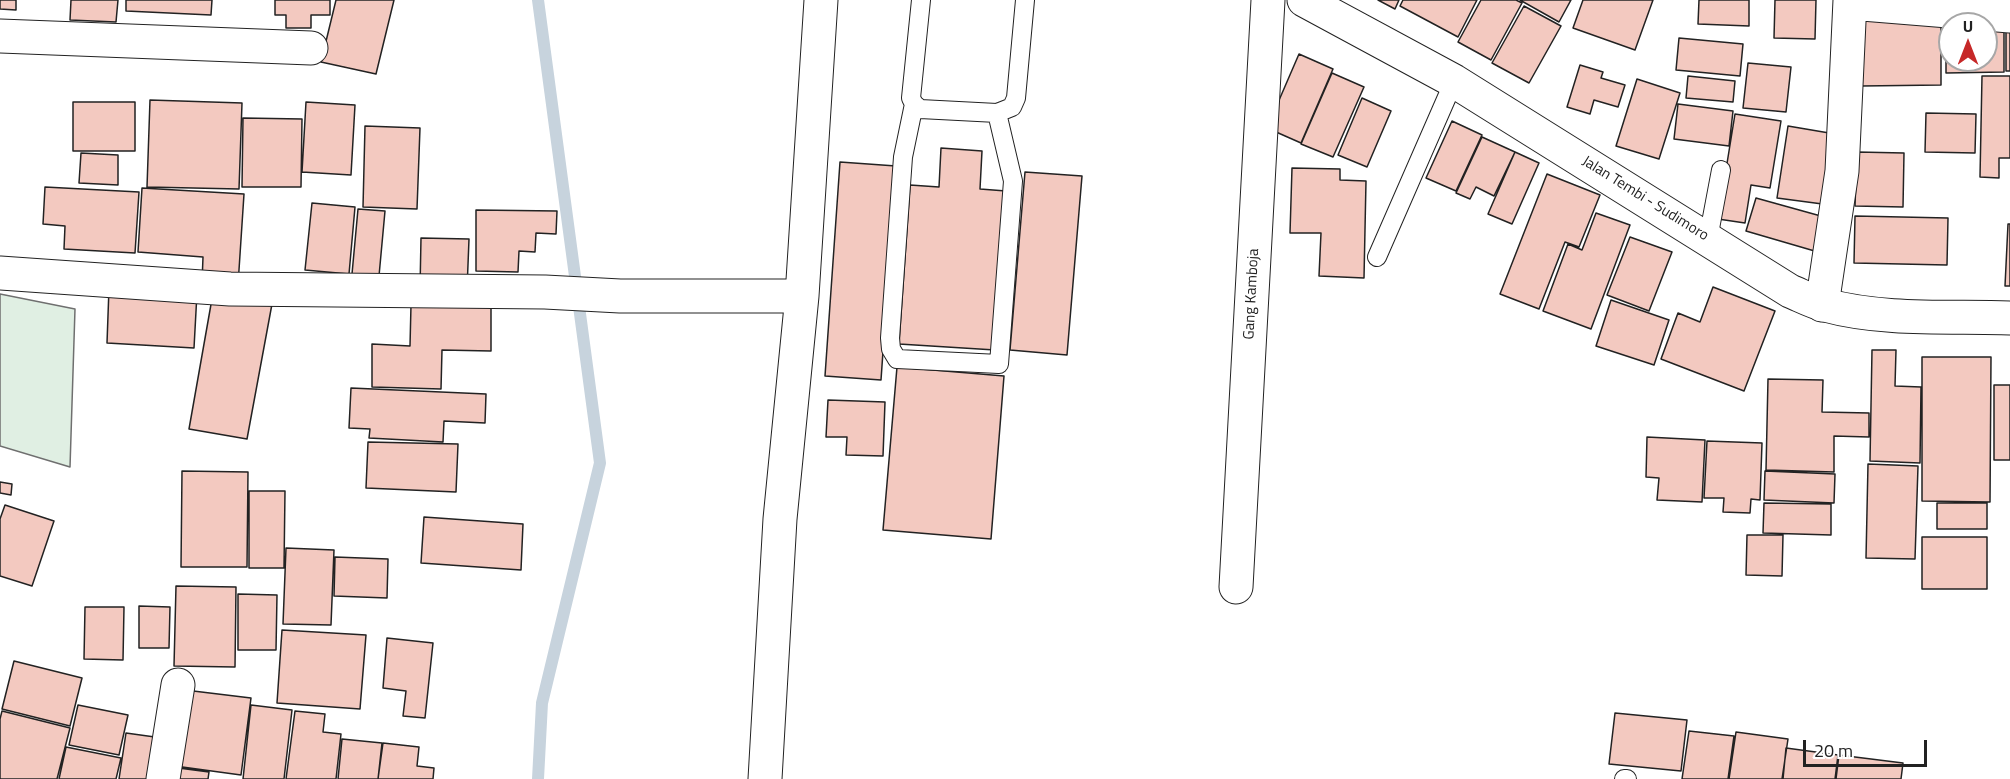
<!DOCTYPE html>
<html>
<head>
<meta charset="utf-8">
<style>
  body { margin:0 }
  #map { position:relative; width:2010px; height:779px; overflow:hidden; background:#fff; font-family:"Titillium Web",sans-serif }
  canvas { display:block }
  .north { position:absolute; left:1938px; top:12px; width:60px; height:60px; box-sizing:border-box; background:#fff; border:2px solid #a7a7a7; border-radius:50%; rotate:0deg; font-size:16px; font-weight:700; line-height:24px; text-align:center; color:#222 }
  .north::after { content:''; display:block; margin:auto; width:21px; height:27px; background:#c62828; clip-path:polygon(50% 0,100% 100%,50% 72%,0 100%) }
  .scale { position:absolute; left:1803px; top:740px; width:124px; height:27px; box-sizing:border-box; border:3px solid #222; border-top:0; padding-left:8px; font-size:18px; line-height:21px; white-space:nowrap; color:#222; -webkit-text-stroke:4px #fff; paint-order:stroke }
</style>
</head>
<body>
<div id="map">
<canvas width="2010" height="779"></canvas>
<div class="north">U</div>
<div class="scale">20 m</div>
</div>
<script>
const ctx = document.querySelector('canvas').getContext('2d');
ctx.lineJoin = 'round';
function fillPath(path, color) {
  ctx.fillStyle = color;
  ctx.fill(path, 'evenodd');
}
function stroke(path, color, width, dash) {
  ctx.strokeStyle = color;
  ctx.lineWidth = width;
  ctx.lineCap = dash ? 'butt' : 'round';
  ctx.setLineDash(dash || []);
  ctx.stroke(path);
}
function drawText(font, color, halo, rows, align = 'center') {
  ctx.font = font + ' "Titillium Web",sans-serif';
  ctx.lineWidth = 4.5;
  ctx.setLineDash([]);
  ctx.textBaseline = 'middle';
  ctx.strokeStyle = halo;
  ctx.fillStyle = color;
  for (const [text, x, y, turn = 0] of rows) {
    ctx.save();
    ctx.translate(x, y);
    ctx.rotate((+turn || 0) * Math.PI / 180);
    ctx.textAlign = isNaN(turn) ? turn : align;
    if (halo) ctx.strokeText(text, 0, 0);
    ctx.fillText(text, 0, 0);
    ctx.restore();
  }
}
const green = new Path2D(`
  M0,294l75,15 -5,158 -70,-21z`);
const stream = new Path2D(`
  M538,0l62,463 -58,240 -4,76`);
const building = new Path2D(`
  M0,0h16v10l-16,-1z
  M71,0h47l-2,22 -46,-2z
  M126,0h86l-1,15 -85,-4z
  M275,0h55v15h-19v13h-25v-13h-11z
  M336,0h58l-18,74 -55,-12z
  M1378,0h21l-4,9z
  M1403,0h74l-19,37 -58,-31z
  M1481,0h35l6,3 -31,57 -33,-18z
  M1520,0h51l-12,22z
  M1583,0h70l-18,50 -62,-22z
  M1699,0h50v26l-51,-2z
  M1775,0h41l-1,39 -41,-1z
  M1524,6l37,20 -32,57 -37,-20z
  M1941,20v65l-80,1 -2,-65z
  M2004,26v46l-58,1v-46h4v33h36v-33z
  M2006,26h4v45h-4z
  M1679,38l64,6 -3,32 -64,-6z
  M1299,54l34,15 -32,74 -34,-15z
  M1748,63l43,4 -5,45 -43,-4z
  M1580,65l23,7 -2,6 24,7 -7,22 -24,-7 -4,14 -23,-7z
  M1332,73l32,14 -31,70 -32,-13z
  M1688,76l47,5 -2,21 -47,-4z
  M1982,76h28v82h-11v20l-19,-1z
  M1637,79l43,14 -21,66 -43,-13z
  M1362,98l29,13 -24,56 -29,-12z
  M150,100l92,3 -3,86 -92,-2z
  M73,102h62v49h-62z
  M306,102l49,3 -4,70 -49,-3z
  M1678,104l55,7 -4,35 -55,-7z
  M1926,113l50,1 -1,39 -50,-1z
  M1735,114l46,7 -11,67 -19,-3 -6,38 -27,-4z
  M243,118l59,1 -1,68h-59z
  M1452,121l30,14 -26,56 -30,-13z
  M365,126l55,2 -3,81 -54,-2z
  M1788,126l53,9 -11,70 -53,-7z
  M1482,137l33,15 -21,44 -18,-9 -6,12 -14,-6z
  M941,148l41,3 -2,38 26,2 -11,159 -96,-6 11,-159 29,2z
  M1515,152l24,11 -27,61 -24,-10z
  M1857,152l47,1 -1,54 -48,-1z
  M81,153l37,2v30l-39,-2z
  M840,162l56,4 -15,214 -56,-4z
  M1292,168l48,1v11l26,1 -2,97 -45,-2 2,-43h-31z
  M1025,172l57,4 -15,179 -57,-5z
  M1547,174l53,21 -21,52 -14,-5 -26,67 -39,-15z
  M45,187l94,5 -4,61 -71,-4 1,-23 -22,-2z
  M142,188l102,6 -6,91 -36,-2 1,-26 -65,-5z
  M1756,198l72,20 -10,34 -72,-21z
  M312,203l43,4 -6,67 -44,-4z
  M358,209l27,2 -6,65 -27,-2z
  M476,210l81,1 -1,23 -20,-1 -1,19 -16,-1 -1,21 -42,-1z
  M1596,213l34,12 -39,104 -48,-18 25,-67 14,6z
  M1855,216l93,2 -1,47 -93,-2z
  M2008,224h2v62h-5z
  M1630,237l42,15 -23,59 -42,-16z
  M421,238l48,1 -2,51 -47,-1z
  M1713,287l62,24 -31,80 -83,-32 17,-46 22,9z
  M109,288l88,5 -3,55 -87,-5z
  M213,293l59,11 -25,135 -58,-10z
  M1611,300l58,20 -15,45 -58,-19z
  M411,305l80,2v44l-49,-1 -1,39 -69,-2v-43l38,2z
  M1872,350h24l-1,36 26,1 -1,76 -50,-2z
  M1922,357h69l-1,145 -68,-1z
  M897,367l107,9 -13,163 -108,-9z
  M1768,379l55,1 -1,32 47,1v24l-35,-1v36l-68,-2z
  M1994,385h16v75h-16z
  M351,388l135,6 -1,29 -41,-2 -1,21 -74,-4 1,-9 -21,-1z
  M828,400l57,2 -2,54 -37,-1 1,-18h-21z
  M1647,437l58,3 -3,62 -45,-2 2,-22 -13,-1z
  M1707,441l55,2 -2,57 -9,-1 -1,14 -27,-1 1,-14h-20z
  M368,442l90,2 -2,48 -90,-4z
  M1868,464l50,2 -3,93 -49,-1z
  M182,471l66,1 -1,95h-66z
  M1765,471l70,3 -1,29 -70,-3z
  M0,482l12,2 -1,11 -11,-2z
  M249,491h36l-1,77h-35z
  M1764,503l67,1v31l-68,-2z
  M1937,503h50v26h-50z
  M5,505l49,16 -22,65 -32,-10v-57z
  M424,517l99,7 -2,46 -100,-7z
  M1747,535h36l-1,41 -36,-1z
  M1922,537h65v52h-65z
  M286,548l48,2 -3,75 -48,-1z
  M335,557l53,2 -1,39 -53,-2z
  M176,586l60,1 -1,80 -61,-1z
  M238,594l39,1 -1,55h-38z
  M139,606l31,1 -1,41h-30z
  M85,607h39l-1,53 -39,-1z
  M282,630l84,5 -6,74 -83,-6z
  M387,638l46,5 -8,75 -22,-2 3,-25 -23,-3z
  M14,661l68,17 -12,48 -68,-17z
  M185,690l66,8 -10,77 -66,-9z
  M78,705l50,10 -9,40 -50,-10z
  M251,705l41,5 -8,69h-41z
  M2,711l68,17 -13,51h-57v-60z
  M295,711l30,3 -2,18 18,2 -5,45h-50z
  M1615,713l72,7 -6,51 -72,-7z
  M1689,731l45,5 -6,43h-46z
  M1736,732l52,7 -6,40h-53z
  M126,733l36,5 -6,41h-37z
  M342,739l40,4 -4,36h-40z
  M383,743l36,4 -2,19 17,2 -1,11h-55z
  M66,747l55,11 -5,21h-57z
  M1786,748l52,7 -3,24h-52z
  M1839,755l64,8 -2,16h-65z
  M171,767l38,5 -1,7h-39z`);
const lane = new Path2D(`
  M921,0l-10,98 3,6 6,5 77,4 15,-6 4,-9 9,-98
  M914,104l-11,53 -13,181 1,11 6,10 102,5 14,-183 -16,-68
  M1708,239l13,-69
  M1377,257l77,-176
  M1624,779h3`);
const street = new Path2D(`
  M1850,3l160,13
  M0,36l311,12
  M0,273l230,16 315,3 75,4h182
  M1822,305l20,-134 8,-171
  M1236,587l32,-587
  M163,779l15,-94
  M765,779l15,-260 22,-223 19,-296`);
const secondary = new Path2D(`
  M1304,0l150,81 336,210c12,5 23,11 35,14 58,16 125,11 185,13`);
const streetNames = [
  ["Jalan Tembi - Sudimoro",1645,199,32],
  ["Gang Kamboja",1252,294,-87]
];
fillPath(green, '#e0efe3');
stroke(green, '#6f6f6f', 1.5);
stroke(stream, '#c7d3dd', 12);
fillPath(building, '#f3c9c0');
stroke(building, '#222', 1.5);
stroke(lane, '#222', 20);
stroke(street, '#222', 35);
stroke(secondary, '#222', 35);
stroke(lane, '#fff', 18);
stroke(street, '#fff', 33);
stroke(secondary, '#fff', 33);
drawText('15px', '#222', '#fff', streetNames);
</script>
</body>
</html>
